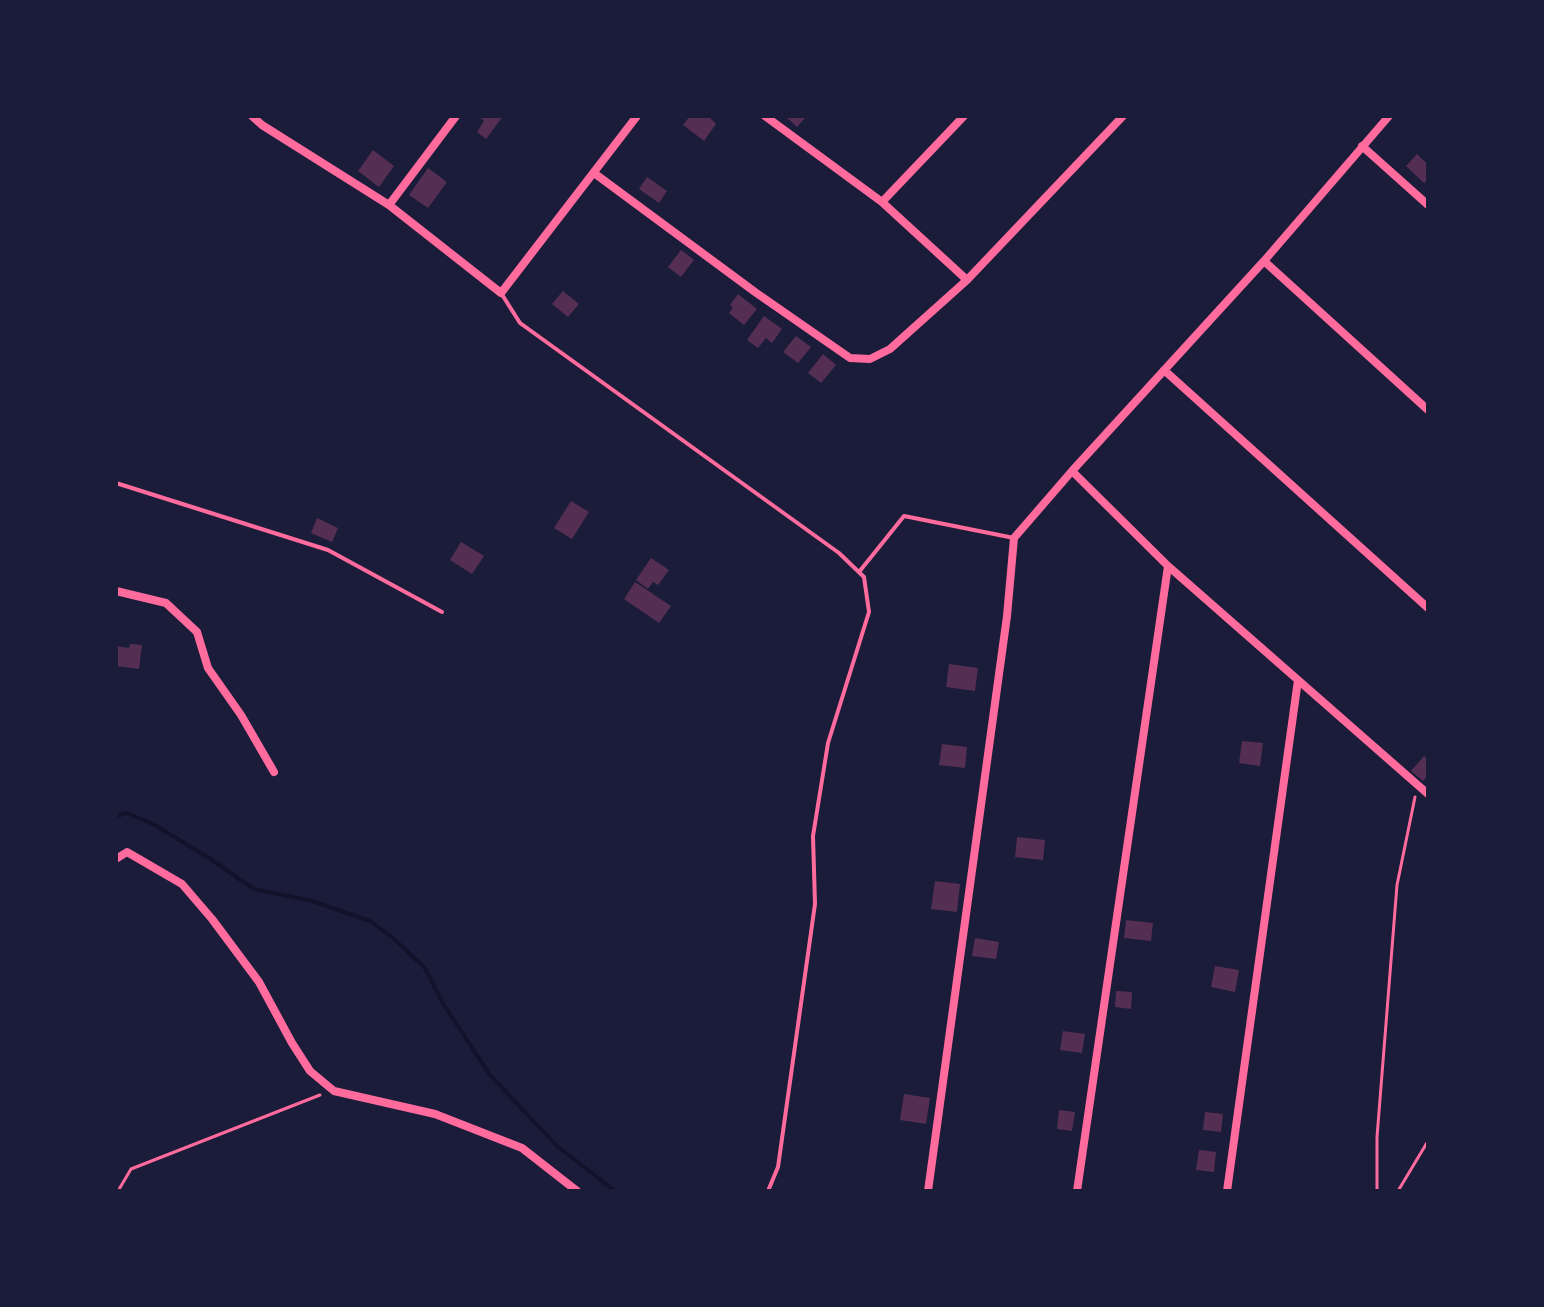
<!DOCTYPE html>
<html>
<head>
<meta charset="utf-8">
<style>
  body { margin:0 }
  #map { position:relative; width:1544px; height:1307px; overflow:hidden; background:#1b1b3a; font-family:Arial,sans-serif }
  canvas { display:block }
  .frame { position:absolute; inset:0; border:118px solid #1b1b3a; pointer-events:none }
</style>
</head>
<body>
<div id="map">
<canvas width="1544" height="1307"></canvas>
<div class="frame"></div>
</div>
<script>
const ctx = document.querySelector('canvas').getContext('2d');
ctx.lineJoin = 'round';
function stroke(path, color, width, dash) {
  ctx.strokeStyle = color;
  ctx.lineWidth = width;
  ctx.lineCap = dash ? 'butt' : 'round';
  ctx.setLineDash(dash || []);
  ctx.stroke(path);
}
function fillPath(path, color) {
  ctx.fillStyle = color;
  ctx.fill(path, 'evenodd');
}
const stream = new Path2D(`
  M116,816l11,-3 28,12 54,33 45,31 58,12 58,20 23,17 32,30 17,34 48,73 67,71 58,45`);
const building = new Path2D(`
  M478,116h25l-17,23 -9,-7 7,-11z
  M690,116h18l8,8 -12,17 -21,-16z
  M785,116h22l-10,11z
  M373,150l21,16 -15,21 -21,-16z
  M1417,154l8,8 3,-3v20l-4,4 -18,-17z
  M428,168l19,14 -19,26 -19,-13z
  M647,177l20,14 -8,12 -20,-14z
  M681,250l13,10 -13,17 -13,-10z
  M563,291l16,13 -11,13 -16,-13z
  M738,294l19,15 -13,16 -15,-12 4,-5 -3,-3z
  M764,316l18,13 -10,14 -6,-5 -8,10 -11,-8z
  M796,336l15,11 -13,16 -15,-11z
  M823,354l13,11 -15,18 -13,-10z
  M571,501l18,11 -17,27 -18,-11z
  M317,518l21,10 -6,14 -21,-9z
  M461,542l23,14 -12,18 -22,-14z
  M651,558l18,12 -11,15 -5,-3 -5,7 -12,-9z
  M635,582l36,24 -12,17 -35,-24z
  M130,644l12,1 -3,24 -23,-3v-20l13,2z
  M949,664l29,4 -3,23 -29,-4z
  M1242,741l21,2 -3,23 -21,-3z
  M942,744l25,3 -2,21 -26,-3z
  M1424,756l4,3v16l-5,6 -12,-10z
  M1017,837l28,3 -2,20 -28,-3z
  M935,881l25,3 -3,28 -26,-3z
  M1126,920l27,3 -2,18 -27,-3z
  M975,938l24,4 -3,17 -24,-3z
  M1215,966l24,4 -4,22 -24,-5z
  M1116,991l16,1 -1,17 -16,-2z
  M1063,1031l22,3 -3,19 -22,-3z
  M904,1094l26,4 -4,26 -26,-4z
  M1059,1110l16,2 -3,19 -15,-2z
  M1205,1112l18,2 -2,18 -18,-2z
  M1199,1150l17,2 -2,20 -18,-2z`);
const path = new Path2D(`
  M118,1191l13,-22 189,-74
  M1377,1191v-54l20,-252 18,-88
  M1398,1191l30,-50`);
const service = new Path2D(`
  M145,116h8
  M501,293l19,30 319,230 25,24 5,35 -41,131 -15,93 2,68 -37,263 -10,24
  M116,483l212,67 114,62
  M859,572l45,-56 110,22`);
const minor = new Path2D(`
  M252,116l10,9 127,80 112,88 136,-177
  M765,116l117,86 85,78
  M1362,146l66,59
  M594,173l161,119 95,66 20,1 20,-10 77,-69 156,-164
  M882,202l82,-86
  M389,205l67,-89
  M1264,261l164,149
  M1164,370l264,238
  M1072,471l96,95
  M116,591l50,12 31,29 11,36 33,47 33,57
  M1298,680l130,114
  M116,859l11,-7 55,32 30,35 47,63 33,61 18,28 24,20 101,23 87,34 55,43
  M928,1191l79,-575 7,-78 58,-67 192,-210 125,-145
  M1077,1191l91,-625 130,114 -71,511`);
stroke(stream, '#12122b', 4);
fillPath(building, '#542f53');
stroke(path, '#ff6b9d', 3);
stroke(service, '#ff6b9d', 4);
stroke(minor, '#ff6b9d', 8);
</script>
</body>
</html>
